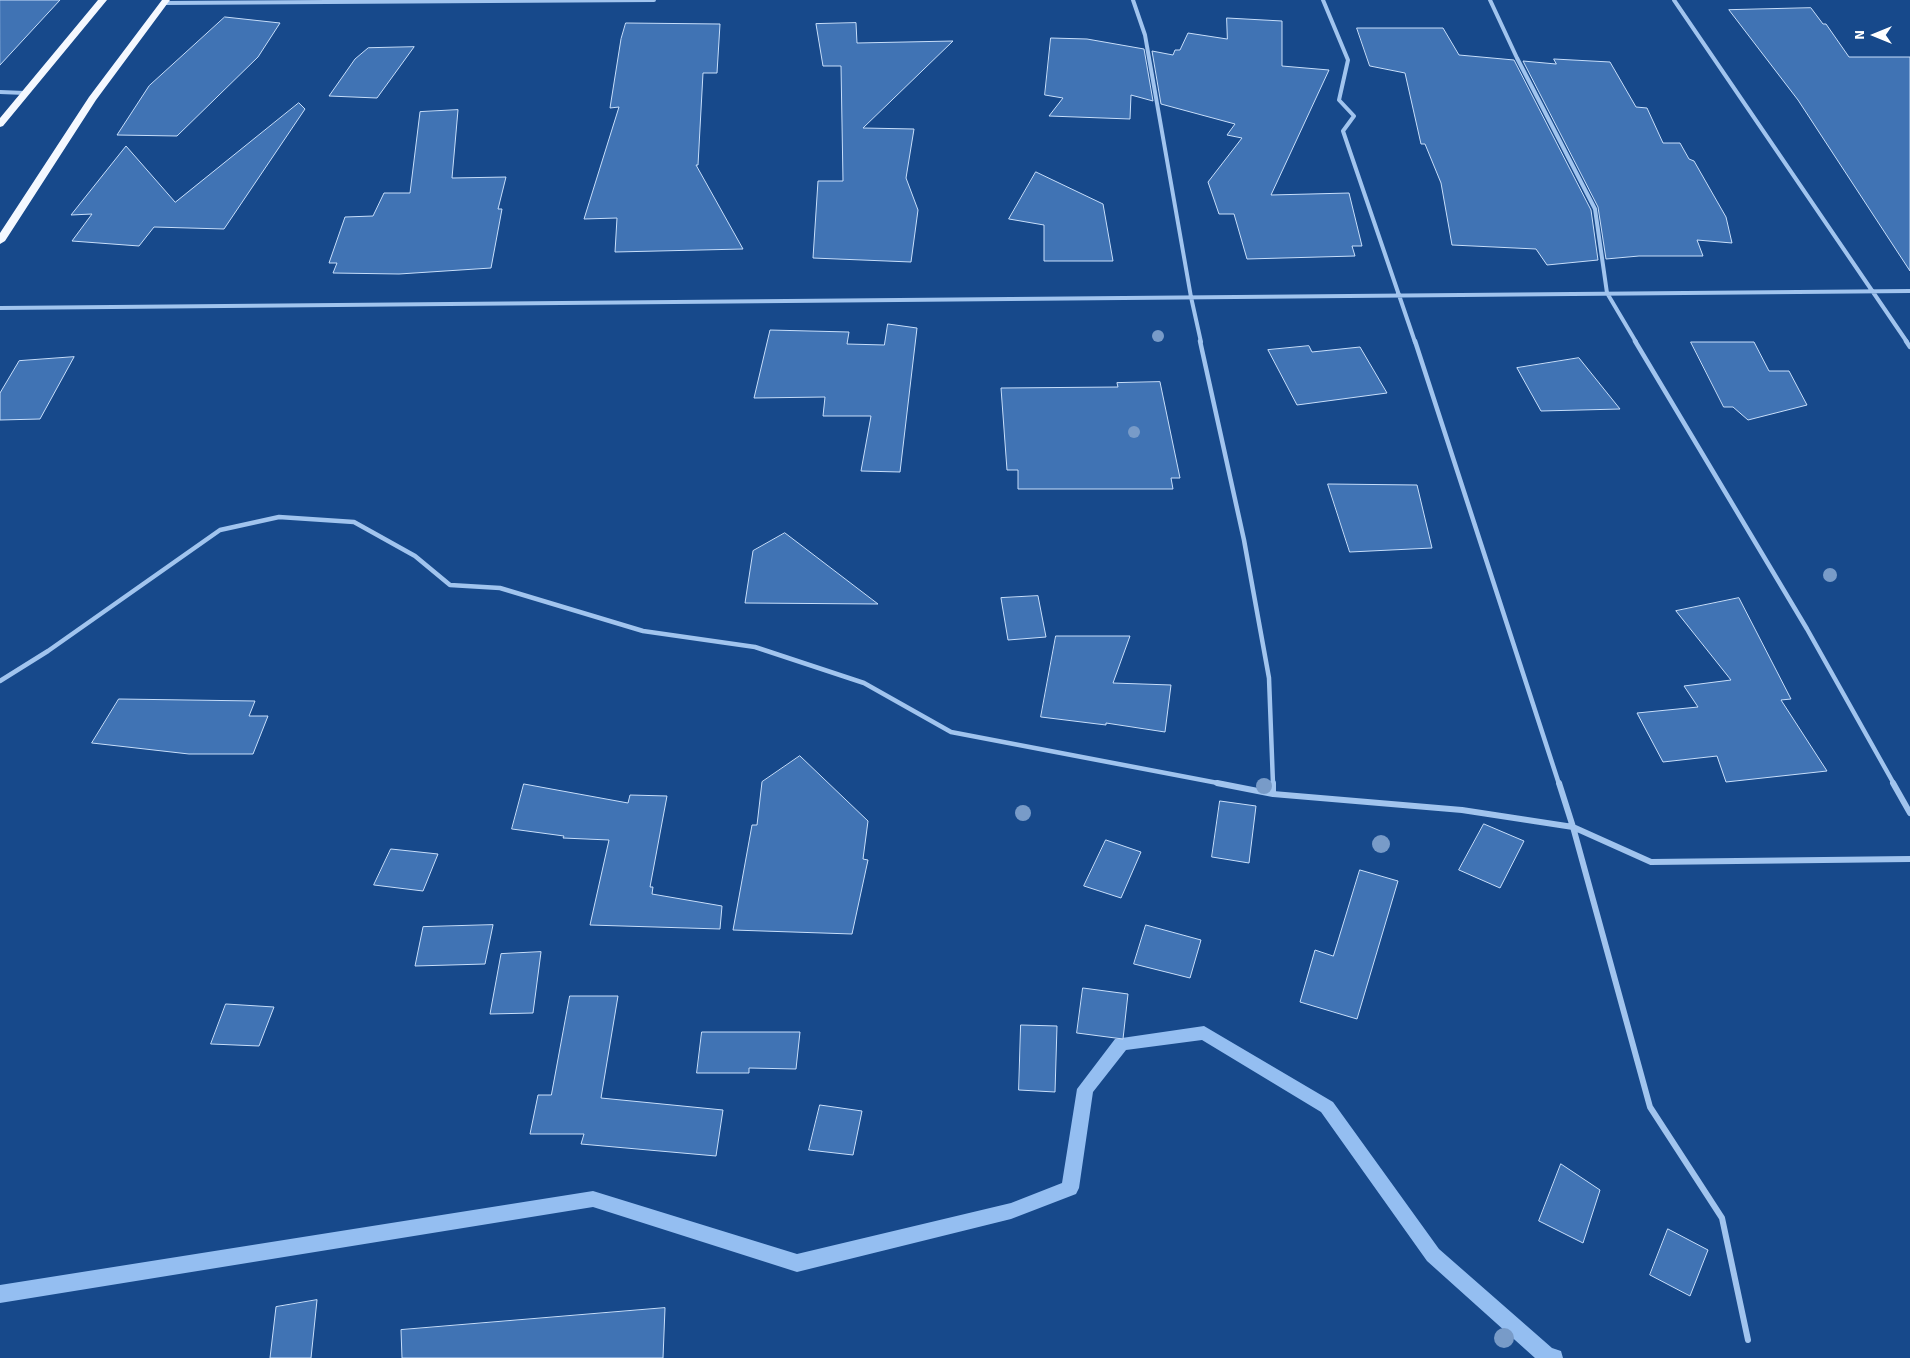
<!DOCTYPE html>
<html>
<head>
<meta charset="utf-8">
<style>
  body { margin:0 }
  #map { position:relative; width:1910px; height:1358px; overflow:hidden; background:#17498b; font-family:Signika,sans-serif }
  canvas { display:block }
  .north { position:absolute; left:1850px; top:10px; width:50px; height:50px; -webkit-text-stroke:4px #17498b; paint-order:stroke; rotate:270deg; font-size:14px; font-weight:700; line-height:20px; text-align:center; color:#fff }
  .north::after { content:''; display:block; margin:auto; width:18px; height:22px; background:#fff; clip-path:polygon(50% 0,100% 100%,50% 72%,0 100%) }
</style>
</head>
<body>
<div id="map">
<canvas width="1910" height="1358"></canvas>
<div class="north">N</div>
</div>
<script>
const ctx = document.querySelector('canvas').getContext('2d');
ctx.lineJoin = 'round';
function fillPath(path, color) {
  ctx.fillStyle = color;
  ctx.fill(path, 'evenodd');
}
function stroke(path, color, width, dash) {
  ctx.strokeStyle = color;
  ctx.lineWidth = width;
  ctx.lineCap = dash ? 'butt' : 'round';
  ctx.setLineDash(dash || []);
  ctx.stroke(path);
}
const stream = new Path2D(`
  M1204,1026l129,76 106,147 113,99 9,3 2,7h-28l-108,-97 -106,-149 -119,-72 -76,10 -33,42 -14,96 -3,6 -65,25 -214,53 -204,-65 -593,96v-18l593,-94 204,63 214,-51 51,-20 15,-94 38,-50z`);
const building = new Path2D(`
  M0,0h60l-60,65z
  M1811,8l12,16h3l23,33h61v214l-112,-171 -69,-90z
  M225,17l55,6 -22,34 -81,79 -60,-1 32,-49z
  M1227,18l55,3v45l47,4 -58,125 78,-2 13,53h-10l3,10 -108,3 -13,-45h-15l-11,-32 34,-44 -15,-3 8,-11 -74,-20 -9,-53 21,4 2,-5h5l8,-17 39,6z
  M626,23l94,1 -3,49h-14l-5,92h-2l47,84 -128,3 2,-34 -33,1 35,-112 -9,1 11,-69z
  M856,23l1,20 96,-2 -90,87 51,1 -8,49 12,32 -7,52 -98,-4 5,-77h25l-2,-115h-18l-7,-42z
  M1357,28h86l16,27 55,5 77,150 7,50 -51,5 -11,-16 -84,-4 -11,-62 -16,-39h-4l-16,-71 -35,-7z
  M1051,38l36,1 57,10 9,52 -22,-6 -1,24 -81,-3 14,-18 -18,-3z
  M414,47l-37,51 -48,-2 26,-37 13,-11z
  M1554,59l56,3 26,45 11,1 16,35h17l9,16 5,2 32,56 6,26 -35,-3 6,16h-64l-33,3 -8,-52 -75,-146 33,3z
  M299,103l6,6 -81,120 -70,-2 -15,19 -67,-5 20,-27 -21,1 55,-69 49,56z
  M458,110l-6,68 54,-1 -8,32h4l-11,59 -92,6 -66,-1 4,-10h-8l16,-46 28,-1 11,-23h26l10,-81z
  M1036,172l67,32 10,57h-69v-36l-35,-6z
  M888,324l29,4 -17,144 -39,-1 10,-55h-48l2,-19 -71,1 16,-68 79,2 -2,12 37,1z
  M1691,342h63l15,29h20l18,34 -59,15 -15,-13h-9z
  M1309,346l3,6 48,-5 27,46 -90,12 -29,-55z
  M74,357l-34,62 -40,1v-27l19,-32z
  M1579,358l41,51 -79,2 -24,-43z
  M1160,382l20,96h-9l2,11h-155v-19h-11l-6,-82 117,-1 -1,-4z
  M1328,484l89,1 15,63 -82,4z
  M785,533l93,71 -133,-1 8,-52z
  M1038,596l8,41 -38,3 -7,-42z
  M1739,598l52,101 -10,1 46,71 -101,11 -9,-26 -54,6 -26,-49 61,-6 -14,-21 47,-6 -55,-69z
  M1056,636h74l-17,47 58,2 -6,47 -59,-9v2l-65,-8z
  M119,699l136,2 -6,15h19l-15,38h-64l-97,-11z
  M800,756l68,65 -5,38 5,1 -16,74 -119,-4 19,-105h5l5,-43z
  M524,784l104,19 2,-8 37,1 -17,91h3l-1,7 70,12 -2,23 -130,-4 19,-85 -46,-2 1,-2 -52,-7z
  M1220,801l36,5 -7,57 -37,-6z
  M1484,824l40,17 -24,47 -41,-18z
  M1106,840l35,12 -20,46 -37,-12z
  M391,849l47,5 -15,37 -49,-6z
  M1360,870l38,11 -41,138 -57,-17 15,-52 18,6z
  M493,925l-8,39 -70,2 8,-39z
  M1146,925l55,15 -11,38 -56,-14z
  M541,952l-8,61 -43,1 11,-60z
  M1083,988l45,6 -5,45 -46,-6z
  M570,996h48l-17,102 122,12 -7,46 -135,-12 3,-10h-54l8,-39h13z
  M226,1004l48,3 -15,39 -48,-2z
  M1021,1025l36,1 -2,66 -36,-2z
  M702,1032h98l-4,37 -47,-1v5h-52z
  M820,1105l42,6 -9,44 -44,-5z
  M1561,1164l39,26 -17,53 -44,-22z
  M1668,1229l40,21 -18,46 -40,-21z
  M317,1300l-6,58h-41l6,-51z
  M665,1308l-2,50h-261l-1,-28z`);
const minorFar2 = new Path2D(`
  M1133,0l12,35 46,262 10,45
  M1323,0l25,60 -9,40 15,16 -11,15 72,211
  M1490,0l27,58 78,151 12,84 29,49
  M1674,0l233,342
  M164,3l490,-3
  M0,92l25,1
  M0,308l1910,-17`);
const minorFar1 = new Path2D(`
  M1200,341l44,199 25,138 4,106
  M1415,341l144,443
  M1635,341l172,288 87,155
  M1906,341l4,6
  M0,681l48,-30 172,-121 59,-13 75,5 61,34 35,29 50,3 143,43 112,16 109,36 87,49 272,52`);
const minor = new Path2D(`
  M1217,783l56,11 189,16 111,17 78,35 259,-3
  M1273,783v11
  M1559,783l14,44 77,280 72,111 26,122
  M1893,783l17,30`);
const trunk = new Path2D(`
  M98,0h9l-104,126 -3,1v-9z
  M162,0h8l-74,100 -91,141 -5,3v-11l89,-136z`);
const trees = [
  [1158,336,6],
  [1134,432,6],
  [1830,575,7],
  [1264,786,8],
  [1023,813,8],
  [1381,844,9],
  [1504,1338,10]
];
fillPath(stream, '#94bef1');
fillPath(building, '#4073b4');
stroke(building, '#c7defa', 1);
stroke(minorFar2, '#a1c4ee', 4);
stroke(minorFar1, '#a1c4ee', 4.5);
stroke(minor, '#a1c4ee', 6);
fillPath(trunk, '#f4f8ff');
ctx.fillStyle = '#789bc8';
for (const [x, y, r] of trees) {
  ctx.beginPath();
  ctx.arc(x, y, r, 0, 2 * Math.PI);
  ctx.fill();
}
</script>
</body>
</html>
